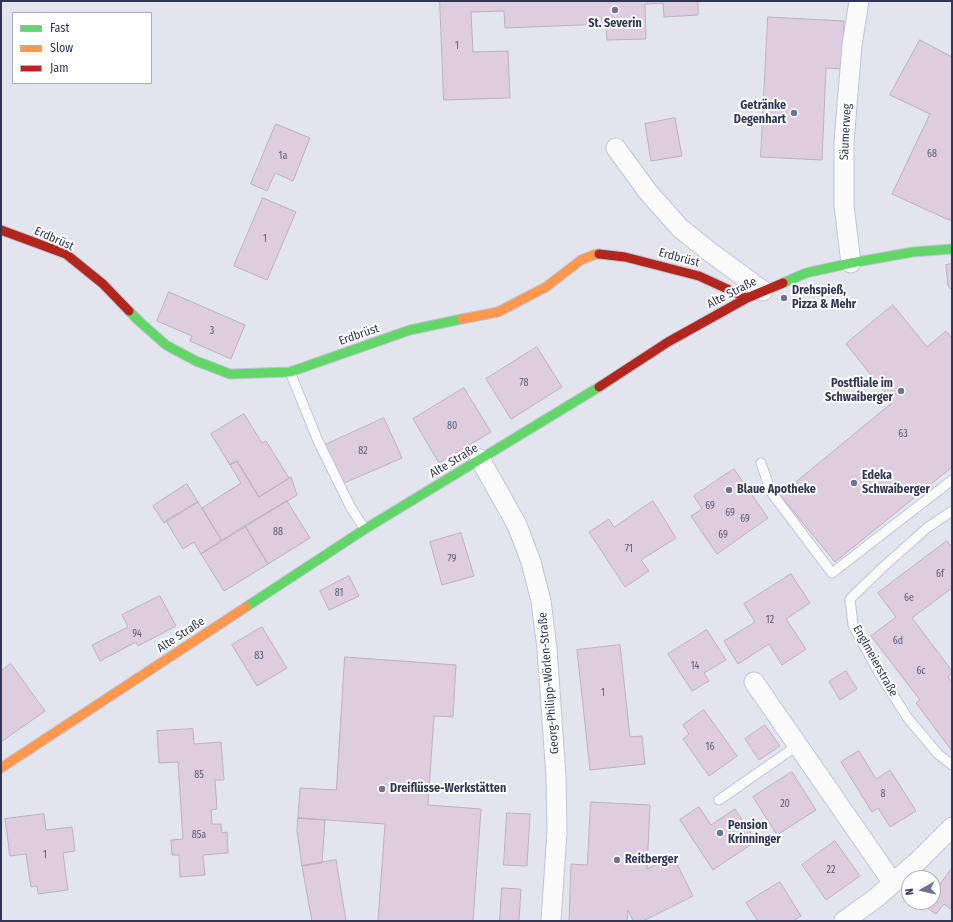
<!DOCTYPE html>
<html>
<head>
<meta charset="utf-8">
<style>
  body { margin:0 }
  #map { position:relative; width:953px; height:922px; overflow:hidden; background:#e3e5ee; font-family:"Fira Sans Condensed",sans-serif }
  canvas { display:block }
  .frame { position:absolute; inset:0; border:2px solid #323655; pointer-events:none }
  .legend { position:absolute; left:12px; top:12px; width:140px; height:72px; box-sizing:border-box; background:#fff; border:1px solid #adafbb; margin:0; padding:5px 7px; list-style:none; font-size:12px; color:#323655 }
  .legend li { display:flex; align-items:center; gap:8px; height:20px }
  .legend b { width:20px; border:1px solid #adafbb }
  .north { position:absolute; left:901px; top:870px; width:40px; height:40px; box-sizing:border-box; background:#fff; border:1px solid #adafbb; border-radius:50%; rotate:262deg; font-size:11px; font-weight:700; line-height:16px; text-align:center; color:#323655 }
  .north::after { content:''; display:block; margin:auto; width:14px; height:18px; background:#70738b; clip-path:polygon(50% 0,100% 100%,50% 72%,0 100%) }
</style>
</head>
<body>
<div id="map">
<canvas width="953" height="922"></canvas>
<div class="frame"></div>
<ul class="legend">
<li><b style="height:5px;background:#63d668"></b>Fast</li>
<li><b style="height:5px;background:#ff974d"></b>Slow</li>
<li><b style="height:5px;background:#b3261e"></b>Jam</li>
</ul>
<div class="north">N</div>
</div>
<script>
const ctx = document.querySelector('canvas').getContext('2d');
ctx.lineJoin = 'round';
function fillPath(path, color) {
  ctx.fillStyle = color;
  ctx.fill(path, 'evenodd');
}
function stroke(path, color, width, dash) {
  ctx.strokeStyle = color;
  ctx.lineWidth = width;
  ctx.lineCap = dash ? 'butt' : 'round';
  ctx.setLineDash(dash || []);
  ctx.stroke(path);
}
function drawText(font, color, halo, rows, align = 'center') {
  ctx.font = font + ' "Fira Sans Condensed",sans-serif';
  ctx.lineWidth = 4;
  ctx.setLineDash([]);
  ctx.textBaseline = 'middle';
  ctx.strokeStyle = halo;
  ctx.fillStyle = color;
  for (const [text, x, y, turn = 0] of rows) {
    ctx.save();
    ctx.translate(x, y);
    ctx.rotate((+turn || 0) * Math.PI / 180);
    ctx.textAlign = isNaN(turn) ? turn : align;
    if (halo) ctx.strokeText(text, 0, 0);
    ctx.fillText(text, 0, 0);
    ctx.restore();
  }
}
const building = new Path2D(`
  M440,1h258v14l-34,2 -1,-14 -18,1 1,35 -39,1 -1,-16 -101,4 -1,-17 -33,1 2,40 35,-1 2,47 -66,2z
  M768,17l76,4 -2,48 -16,-1 -4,92 -61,-3z
  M920,40l32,17v163h-3l-57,-26 38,-80 -40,-19z
  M675,118l7,38 -31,5 -6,-37z
  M276,124l34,14 -17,43 -18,-8 -8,18 -16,-7z
  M263,198l33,14 -29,68 -33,-14z
  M952,264v26l-4,-4 -2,-21z
  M169,292l76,33 -14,34 -41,-18 2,-5 -35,-15z
  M893,305l34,42 19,-16 6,7v129l-117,95 -55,-67 113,-93 -47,-58z
  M537,347l25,40 -51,32 -25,-40z
  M464,388l27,44 -52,31 -26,-44z
  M244,414l18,29 4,-2 23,37 -30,19 -22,-36 -7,4 -19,-31z
  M384,418l18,40 -60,26 -17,-39z
  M237,461l22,36 32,-20 6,18 -75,46 -20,-33 39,-25 -11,-18z
  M734,469l34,49 -51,36 -26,-38 11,-7 -8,-13z
  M187,484l11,18 -34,21 -11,-17z
  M287,501l23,37 -42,26 -23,-38z
  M653,501l23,37 -35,22 8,11 -24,16 -36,-55 20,-13 5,8z
  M198,502l24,39 -21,13 -7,-12 -11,7 -17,-28z
  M245,526l23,38 -44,27 -23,-37z
  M461,533l13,43 -32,9 -12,-43z
  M947,541l5,6v41l-40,30 40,53v2l-4,4 4,5v69l-36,-48 4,-3 -49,-64 25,-19 -18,-24z
  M791,574l19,29 -24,16 20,30 -24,16 -13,-21 -31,20 -14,-23 31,-19 -11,-18z
  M349,576l10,20 -30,14 -9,-19z
  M160,596l16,30 -38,20 -2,-4 -36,19 -8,-16 36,-18 -6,-12z
  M262,627l25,41 -30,18 -25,-41z
  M707,630l19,30 -22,13 5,8 -17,10 -24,-37z
  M620,645l10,92 12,-1 3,28 -55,6 -13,-120z
  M345,657l111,8 -3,52 -19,-1 -6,89 53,4 -8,112h-95l7,-97 -87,-6 2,-30 36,2z
  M11,664l34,47 -44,31v-71z
  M846,671l11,18 -17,11 -11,-18z
  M704,710l33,46 -28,20 -26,-37 6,-5 -6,-9z
  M765,725l15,21 -21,14 -14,-21z
  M193,729l1,15 27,-2 3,38h-9l2,29 -6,1 1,14h9l1,9 5,-1 1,21 -25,2 2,20 -25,2 -1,-22h-7l-1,-15 12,-1 -5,-77 -19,1 -2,-32z
  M859,751l17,28 14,-9 26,41 -26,16 -12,-19 -6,4 -31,-50z
  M792,772l24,38 -39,25 -24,-38z
  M591,802l59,3 -3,64 26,-13 20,40 -50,25h-10l-5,-11 -1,11h-58l2,-57 16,1z
  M699,807l12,18 24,-16 21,32 -43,29 -33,-50z
  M507,813l23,1 -3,52 -23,-1z
  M44,814l2,16 26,-3 3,24 -12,2 5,37 -30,4 -1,-8 -6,1 -5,-33 -16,2 -5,-37z
  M298,818l27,2 -3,43 -20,3 -5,-35z
  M835,841l25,35 -34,24 -24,-35z
  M336,860l10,61h-34l-10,-55z
  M952,868v42l-8,-6 -8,10 -17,-12h14v-22l6,5z
  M780,882l21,34 -8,5h-35l-12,-18z
  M502,888l19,1 -2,32h-19z`);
const lane = new Path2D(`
  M290,372l28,69 33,67 14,21
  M761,463l10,29 61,81 120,-93
  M952,511l-25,17 -44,39 -33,32 3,26 25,46 29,46 31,37 14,11
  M719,800l79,-55`);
const street = new Path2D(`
  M616,148l32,44 32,36 30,24 53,39
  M851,263l-7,-57v-64l8,-97 7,-44
  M480,459l37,66 14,37 10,39 6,47 9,129 1,54 -6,90
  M754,682l139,201
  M844,921l32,-23 42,-37 34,-34`);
const fast = new Path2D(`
  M783,283l23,-10 45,-10 62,-11 39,-3
  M129,311l11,11 26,23 30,16 34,13 60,-2 120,-42 52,-11
  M246,607l119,-78 234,-142`);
const slow = new Path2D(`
  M462,319l36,-7 48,-25 35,-27 15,-6h3
  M1,768l245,-161`);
const jam = new Path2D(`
  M1,230l65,24 37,30 26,27
  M599,254l26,3 74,19 48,22
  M599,387l69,-45 79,-44 36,-15`);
const markers = [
  [615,10,4,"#70738b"],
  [794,113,4,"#70738b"],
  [784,298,4,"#70738b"],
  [901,391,4,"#70738b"],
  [854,483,4,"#70738b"],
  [729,490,4,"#70738b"],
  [382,789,4,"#70738b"],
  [720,833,4,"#70738b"],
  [617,860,4,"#70738b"]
];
const numberNames = [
  ["1",457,46],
  ["68",932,154],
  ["1a",283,156],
  ["1",265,239],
  ["3",212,331],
  ["78",524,383],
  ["80",452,426],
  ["63",903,434],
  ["82",363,451],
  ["69",710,506],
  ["69",730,513],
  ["69",745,519],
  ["88",278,532],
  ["69",723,535],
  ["71",629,549],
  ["79",452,559],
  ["6f",940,574],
  ["81",339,593],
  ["6e",909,598],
  ["12",770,620],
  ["94",137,634],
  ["6d",898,641],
  ["83",259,656],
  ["14",695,666],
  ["6c",921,671],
  ["1",603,693],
  ["16",710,747],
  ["85",199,775],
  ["8",883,794],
  ["20",785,804],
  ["85a",199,835],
  ["1",45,855],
  ["22",831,870]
];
const poiNames = [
  ["St. Severin",615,24,"center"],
  ["Getränke",786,106,"right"],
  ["Degenhart",786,120,"right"],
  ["Drehspieß,",792,291],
  ["Pizza & Mehr",792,305],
  ["Postfliale im",893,384,"right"],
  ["Schwaiberger",893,398,"right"],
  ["Edeka",862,476],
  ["Schwaiberger",862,490],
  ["Blaue Apotheke",737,490],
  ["Dreiflüsse-Werkstätten",390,789],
  ["Pension",728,826],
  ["Krinninger",728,840],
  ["Reitberger",625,860]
];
const streetNames = [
  ["Säumerweg",846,132,-87],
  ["Erdbrüst",54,239,24],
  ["Erdbrüst",679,258,15],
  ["Alte Straße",732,293,-27],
  ["Erdbrüst",359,335,-19],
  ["Alte Straße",454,461,-31],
  ["Alte Straße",181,635,-33],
  ["Englmeierstraße",875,661,61],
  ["Georg-Philipp-Wörlen-Straße",549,683,-95]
];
fillPath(building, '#ddcdde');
stroke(building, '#bdb0be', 1);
stroke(lane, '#c1c4d8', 11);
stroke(street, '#c1c4d8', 21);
stroke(fast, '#c1c4d8', 11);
stroke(slow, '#c1c4d8', 11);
stroke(jam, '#c1c4d8', 11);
stroke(lane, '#fbfbfc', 9);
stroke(street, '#fbfbfc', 19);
stroke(fast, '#63d668', 9);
stroke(slow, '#ff974d', 9);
stroke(jam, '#b3261e', 9);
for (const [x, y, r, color] of markers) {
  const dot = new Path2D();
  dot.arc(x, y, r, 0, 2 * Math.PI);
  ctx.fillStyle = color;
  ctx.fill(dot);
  stroke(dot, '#fff', 1.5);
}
drawText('10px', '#5d5c77', null, numberNames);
drawText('bold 12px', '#323655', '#fff', poiNames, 'left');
drawText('12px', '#323655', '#fff', streetNames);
</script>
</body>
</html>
